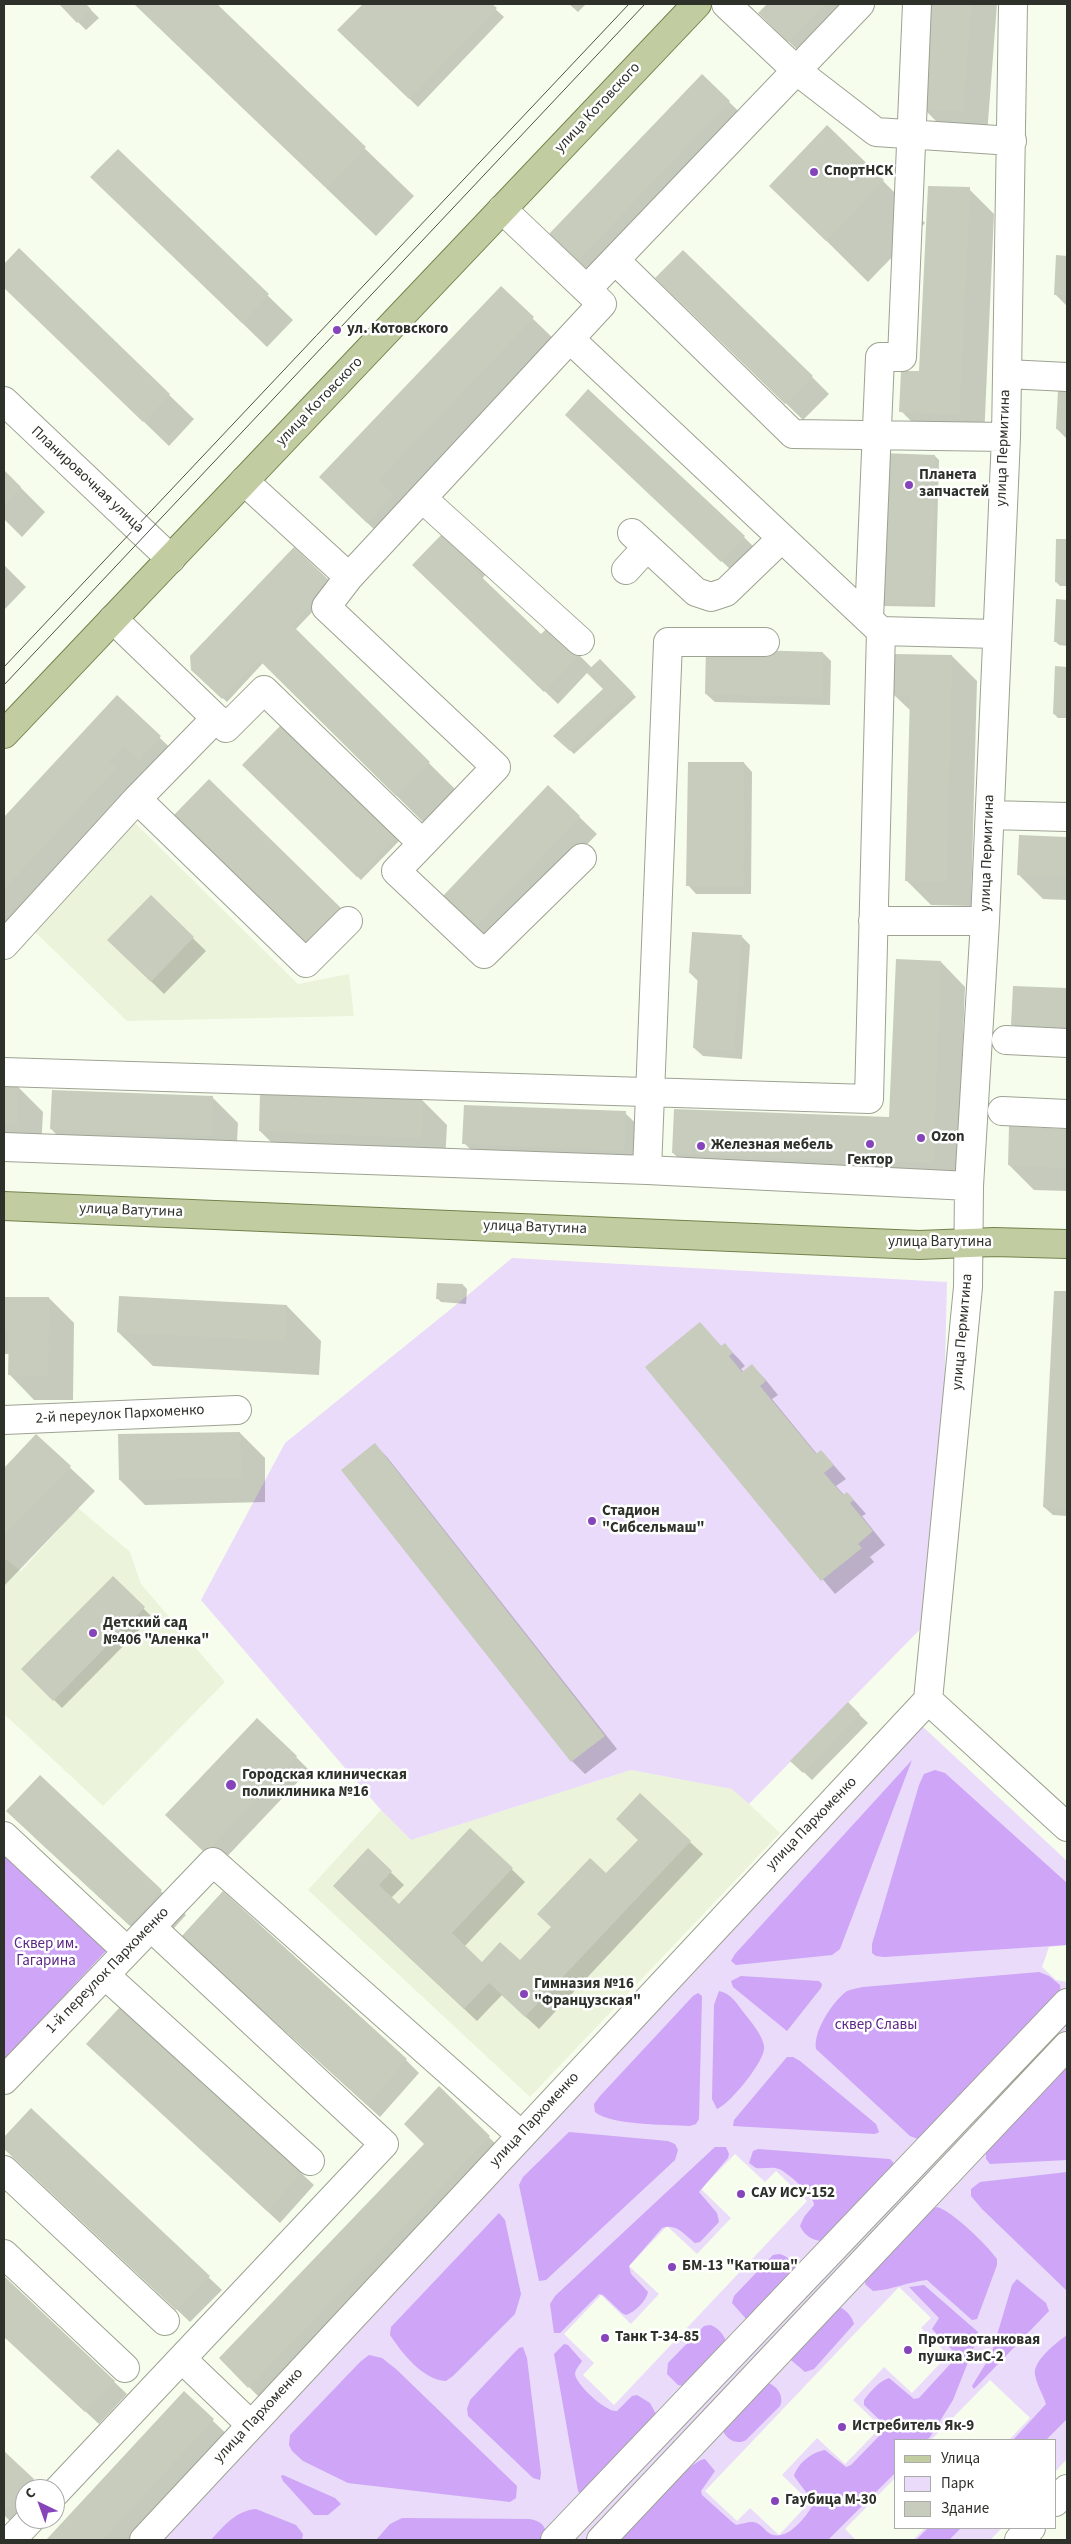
<!DOCTYPE html>
<html>
<head>
<meta charset="utf-8">
<style>
  body { margin:0 }
  #map { position:relative; width:1071px; height:2544px; overflow:hidden; background:#f7fdec; font-family:"Source Sans 3",sans-serif }
  canvas { display:block }
  .frame { position:absolute; inset:0; border:5px solid #2e302a; pointer-events:none }
  .legend { position:absolute; left:894px; top:2439px; width:162px; height:90px; box-sizing:border-box; background:#fff; border:1px solid #abacaa; margin:0; padding:6px 9px; list-style:none; font-size:15px; color:#2e302a }
  .legend li { display:flex; align-items:center; gap:10px; height:25px }
  .legend b { width:25px; border:1px solid #abacaa }
  .north { position:absolute; left:15px; top:2479px; width:50px; height:50px; box-sizing:border-box; background:#fff; border:1px solid #abacaa; border-radius:50%; rotate:318deg; font-size:14px; font-weight:700; line-height:20px; text-align:center; color:#2e302a }
  .north::after { content:''; display:block; margin:auto; width:18px; height:22px; background:#8544b9; clip-path:polygon(50% 0,100% 100%,50% 72%,0 100%) }
</style>
</head>
<body>
<div id="map">
<canvas width="1071" height="2544"></canvas>
<div class="frame"></div>
<ul class="legend">
<li><b style="height:6px;background:#c1cda0"></b>Улица</li>
<li><b style="height:14px;background:#e9dbf9"></b>Парк</li>
<li><b style="height:14px;background:#c7ccbc"></b>Здание</li>
</ul>
<div class="north">С</div>
</div>
<script>
const ctx = document.querySelector('canvas').getContext('2d');
ctx.lineJoin = 'round';
function fillPath(path, color) {
  ctx.fillStyle = color;
  ctx.fill(path, 'evenodd');
}
function stroke(path, color, width, dash) {
  ctx.strokeStyle = color;
  ctx.lineWidth = width;
  ctx.lineCap = dash ? 'butt' : 'round';
  ctx.setLineDash(dash || []);
  ctx.stroke(path);
}
function drawText(font, color, halo, rows, align = 'center') {
  ctx.font = font + ' "Source Sans 3",sans-serif';
  ctx.lineWidth = 5;
  ctx.setLineDash([]);
  ctx.textBaseline = 'middle';
  ctx.strokeStyle = halo;
  ctx.fillStyle = color;
  for (const [text, x, y, turn = 0] of rows) {
    ctx.save();
    ctx.translate(x, y);
    ctx.rotate((+turn || 0) * Math.PI / 180);
    ctx.textAlign = isNaN(turn) ? turn : align;
    if (halo) ctx.strokeText(text, 0, 0);
    ctx.fillText(text, 0, 0);
    ctx.restore();
  }
}
const built = new Path2D(`
  M133,821l165,163 51,-10 5,42 -227,5 -94,-91z
  M78,1508l52,44 11,32 84,98 -122,124 -99,-92v-156l17,13z
  M631,1770l102,19 47,44 -250,264 -222,-207 73,-80 30,30z`);
const green = new Path2D(`
  M512,1258l435,24 -8,328 -190,194 -17,-15 -101,-19 -220,70 -30,-30 -180,-210 84,-157 177,-143z
  M921,1725l146,136v84l-18,2 -7,20 14,13 11,2v477l-12,13v-32h-46l21,-22 -40,-38 -59,60h-36v38l-50,51 11,11h-697zM735,2154l30,28 11,-11 31,30 -193,204 -31,-30 11,-12 -30,-29 37,-39 30,29 28,-30 -30,-28 38,-40 30,28 34,-36 -30,-29zM899,2287l32,31 -10,10 27,27 -36,38 -28,-26 -31,33 28,27 -36,37 -28,-26 -35,37 28,27 -31,33 -29,-27 -13,13 -32,-30z
  M925,2528h77l-12,12h-77z`);
const forest = new Path2D(`
  M912,1760l-72,189 -8,6 -96,10 -5,-4 4,-7z
  M935,1770l10,3 122,110v62l-183,12 -8,-1 -4,-3v-9l47,-159 5,-11z
  M4,1855l102,96 -102,109z
  M1039,1972l10,4 11,9 1,12 -143,142 -8,-3 -94,-87c-3,-18 17,-48 31,-58 5,-2 11,-3 16,-4z
  M741,1976l78,5 3,3 -1,4 -34,43 -54,-44 -2,-6z
  M719,1991c12,2 18,13 25,22 7,9 18,21 20,33 3,13 -34,58 -47,63l-5,-10 2,-94z
  M698,1993l4,3 -3,123 -3,5 -6,2c-24,-2 -78,0 -95,-14l-1,-8 6,-8 93,-100z
  M787,2057h6l7,4 76,63 3,8 -4,2 -142,-8 1,-6z
  M1067,2062v98l-77,4 -4,-5v-11z
  M569,2132l99,9 7,3 3,6 -3,10 -129,120 -7,1 -20,-96 4,-8z
  M715,2147h11l3,7 -1,4 -29,34 18,21 2,9 -19,20 -5,1c-11,-8 -18,-20 -33,-15l-33,38 2,8 17,18c-2,9 -13,20 -22,23l-4,-2 -19,-18 -4,-1 -39,39h-6l-4,-29 5,-8z
  M758,2149l132,10 3,3v7l-70,72c-10,0 -19,-6 -23,-15l4,-9 10,-12c1,-8 -27,-33 -35,-36 -7,-3 -15,0 -23,-1l-7,-5 4,-12z
  M1067,2172v119l-85,-82 -11,-13v-7l9,-7z
  M937,2207c15,4 50,38 60,52v6l-20,54 -5,1 -45,-40c-20,2 -35,10 -54,11l-8,-7 1,-6 65,-69z
  M499,2213l6,7 16,74 -6,20 -62,62 -7,5c-23,-1 -44,-28 -56,-46l1,-8z
  M779,2254c8,1 15,9 18,17l-50,49 -15,-17 2,-7 39,-41z
  M1017,2279l29,24 3,8 -75,78 -2,-3 19,-31 21,-70z
  M924,2285l54,47v5l-25,63 -23,37 -3,3h-32v33l-67,67h-208c14,-14 70,-81 85,-81l10,12 -14,20 1,4 29,26 5,4c6,-1 11,-3 16,-3 8,0 11,7 17,11 17,11 38,-17 45,-30l-20,-27c4,-13 18,-24 31,-26l21,17 5,-2 33,-34 1,-6 -21,-20v-5c7,-9 14,-18 25,-22l25,21 5,-1 34,-37v-10l-21,-22 7,-11 -30,-31z
  M836,2306c9,2 16,10 18,18l-40,45 -9,3 -14,-12 -2,-5z
  M710,2325c8,2 15,11 17,19l-43,42 -6,-1 -11,-11 1,-11 36,-37z
  M1067,2335v84l-21,21h-33l33,-36c-3,-10 -10,-20 -11,-30 -2,-13 22,-32 32,-39z
  M564,2344l4,1 14,16c-2,4 -7,8 -7,13 1,11 32,39 42,37l15,-15 5,-1 13,8 6,11 -74,82 -4,-5 -24,-137z
  M523,2347l4,11 14,115 -1,7 -7,-2 -65,-62 -1,-7 3,-9 44,-47 5,-5z
  M369,2355l13,3 14,11 121,117 -1,12 -6,4 -162,-19 -45,-22 -11,-10 -3,-6 1,-10 70,-73z
  M765,2382c11,2 20,14 15,24l-34,34c-10,6 -22,-2 -24,-13z
  M283,2475l52,23 6,6 -13,11h-14l-31,-34 -2,-5z
  M256,2509l40,16 7,9 -1,6h-91c13,-14 24,-29 45,-31z
  M402,2518l127,1c12,2 17,6 17,18l-3,3h-167l14,-16z
  M928,2528h33l-12,12h-33z`);
const shadow = new Path2D(`
  M60,4h25l14,14 -13,12z
  M134,4h81l199,192 -38,40z
  M364,4h126l14,13 -86,90 -79,-77z
  M569,4h17l-8,8z
  M768,4h106l-60,62 -55,-53z
  M930,4h67l-10,131 -40,-3 -25,-25z
  M702,76l52,50 -151,159 -27,-26z
  M118,151l175,169 -26,27 -150,-145z
  M883,181l42,42 -57,59 -97,-96z
  M969,189l25,25 -10,225 -58,-3 -25,-25 20,-38z
  M19,250l175,169 -25,27 -165,-159v-21z
  M1057,257h10v49l-12,-12z
  M501,288l57,55 -165,204 -48,-45z
  M674,295l138,82 17,17 -26,26z
  M1059,392h8v47l-10,-10z
  M935,456l4,4 -4,147 -52,-1 -4,-4z
  M4,471l41,41 -23,25 -18,-18z
  M716,510l37,36 -23,23 -35,-33z
  M444,533l42,41 -4,5 59,57 38,19 13,13 8,-8 36,37 -62,57 -19,-18 50,-47 -17,-17 -30,32 -131,-126z
  M1058,540h9v46h-7l-4,-4z
  M4,565l22,22 -22,23z
  M335,588l-40,42 168,167 -32,33 -168,-167 -36,39 -35,-33z
  M1057,601h10v45l-8,-1 -4,-4z
  M753,652l70,1 8,8 -1,44 -115,-3 -9,-8z
  M896,655l56,1 25,25 -6,225 -40,-1 -25,-25 5,-169 -17,-16z
  M1056,667l11,1v50h-9l-4,-4z
  M117,697l68,65 -181,178v-121z
  M281,727l118,114 -38,39 -118,-115z
  M744,763l8,9 -1,122h-55l-8,-9z
  M548,787l49,47 -104,109 -31,-30z
  M1020,837l47,2v61l-24,-1 -25,-25z
  M151,897l55,54 -42,43 -55,-54z
  M742,937l8,8 -8,114 -39,-3 -9,-8 5,-66 -9,-9z
  M941,962l24,25 -8,201 -259,-11 -25,-24 218,-34z
  M1014,987l53,2v61l-30,-1 -25,-25z
  M4,1086l14,1 25,25 -2,37 -37,-1z
  M213,1098l25,25 -2,37 -160,-6 -25,-25z
  M422,1100l25,25 -2,37 -160,-6 -25,-25z
  M625,1113l25,24 -1,38 -160,-7 -25,-25z
  M1011,1127l56,3v61l-33,-1 -25,-25z
  M463,1285l4,4 -1,15 -25,-2 -4,-4z
  M1055,1292l12,1v223l-14,-1 -9,-8z
  M4,1298h45l25,25 -1,77h-39l-24,-25v-21h-6z
  M287,1306l34,35 -2,34 -166,-9 -35,-34z
  M700,1324l22,23 3,-2 13,13 7,8 -4,3 3,3 8,-6 13,13 13,16 -6,4 45,55 4,-3 25,28 -10,7 8,9 3,-2 12,13 7,8 -4,2 23,29 -15,12 4,5 -39,32 -188,-227z
  M240,1433l25,25v44l-120,3 -25,-25z
  M36,1436l59,55 -91,95v-116z
  M374,1444l13,13 230,292 -32,25 -13,-13 -230,-291z
  M113,1578l39,39 -90,91 -39,-39z
  M848,1704l20,19 -56,57 -20,-19z
  M296,1757l13,13 -90,95 -39,-38z
  M40,1777l146,138 -31,34 -122,-113z
  M470,1829l55,53 -61,65 18,17 38,-2 170,-120 13,12 -164,175 -37,-34 -25,26 -130,-122 21,-49 36,35 -13,13 8,7z
  M196,1950l210,110 13,13 -39,44z
  M101,2057l200,116 13,12 -34,38z
  M439,2088l75,74 -240,250 -54,-54 206,-214z
  M31,2110l191,180 -32,32 -186,-174v-9z
  M4,2278l123,116 -28,30 -95,-88z
  M184,2393l54,52 -88,95h-102z
  M4,2452l38,37h-17v27l-10,10 -11,-11z`);
const building = new Path2D(`
  M59,4h27l5,5 -14,14z
  M135,4h82l149,143 -39,41z
  M363,4h129l5,4 -88,91 -72,-69z
  M767,4h58l-37,38 -30,-29z
  M928,4h43l-8,107 -42,-3z
  M702,74l28,27 -153,160 -28,-27z
  M827,125l57,55 -58,61 -57,-55z
  M118,149l151,145 -27,29 -152,-146z
  M928,186l42,1 -11,227 -60,-2 2,-41h18z
  M19,248l151,146 -27,28 -139,-134v-24z
  M683,250l130,126 -28,28 -130,-126z
  M1056,255l11,1v39h-13z
  M501,286l33,31 -156,163 15,15 -26,28 -48,-46z
  M588,389l157,147 -24,26 -156,-147z
  M1058,390l9,1v39l-11,-1z
  M882,453l53,2 -4,149 -53,-2z
  M4,470l17,17 -17,18z
  M444,532l30,28 -4,6 71,68 9,-9 30,29 -36,38 -132,-127z
  M1056,539h11v44l-12,-1z
  M294,547l38,36 -40,42 138,137 -34,34 -137,-136 -37,39 -31,-29 -1,-14z
  M1056,599l11,1v42h-13z
  M706,645l43,5 74,2 -1,45 -117,-3z
  M894,654l58,1 -6,227 -41,-1 5,-185 -17,-1z
  M600,659l33,34 -63,58 -17,-15 50,-47 -17,-17z
  M1055,666l12,1v48l-14,-1z
  M117,695l44,41 -22,24 -15,-14 -15,16 7,6 -112,121v-72z
  M281,725l115,112 -39,40 -115,-112z
  M688,762h56l-1,124h-57z
  M209,779l132,129 -36,38 -132,-130z
  M548,785l32,31 -105,111 -32,-31z
  M1019,835l48,2v40l-50,-2z
  M151,895l43,42 -43,45 -44,-42z
  M692,932l50,3 -8,116 -41,-3 5,-74 -9,-1z
  M896,959l45,2 -8,202 -261,-10 2,-44 215,8z
  M1013,986l54,2v39l-56,-2z
  M4,1085l14,1 -1,39 -13,-1z
  M52,1090l161,6 -1,40 -162,-7z
  M260,1092l162,7 -1,39 -162,-7z
  M464,1105l162,6 -2,39 -162,-6z
  M1009,1126l58,3v39l-59,-3z
  M437,1283l26,1 -1,16 -26,-1z
  M1054,1291h13v218l-24,-2z
  M119,1296l168,9 -2,36 -168,-9z
  M4,1297h45l-1,79 -40,-1 1,-45h-5z
  M700,1322l21,24 4,-3 8,10 -4,3 13,16 10,-8 14,17 -6,5 56,68 5,-4 13,15 -10,8 19,22 4,-3 7,8 -4,3 23,28 -15,13 4,4 -41,33 -176,-214z
  M240,1432l1,46 -122,2 -1,-46z
  M36,1434l35,32 -67,69v-67z
  M375,1443l230,293 -34,26 -230,-292z
  M113,1576l32,31 -92,94 -32,-32z
  M848,1702l12,12 -57,59 -13,-12z
  M257,1718l40,38 -92,97 -40,-38z
  M40,1775l122,115 -33,35 -123,-114z
  M640,1793l51,48 -166,176 -36,-34 -25,26 -131,-123 35,-38 24,23 -13,14 20,19 71,-76 43,40 -61,65 30,29 18,-20 20,18 31,-33 -14,-13 53,-56 16,15 32,-33 -22,-21z
  M223,1891l184,168 -40,46 -186,-168z
  M120,2007l182,165 -35,39 -181,-167z
  M439,2086l51,50 -242,252 -29,-30 205,-214 -20,-20z
  M31,2108l179,168 -34,34 -172,-161v-12z
  M4,2276l111,105 -30,31 -81,-75z
  M184,2391l30,28 -112,121h-56z
  M4,2451l30,28 -30,33z`);
const minor = new Path2D(`
  M726,4l71,67 79,61 136,9
  M615,260l178,174 213,3
  M587,289l273,-285
  M571,340l310,291 115,3
  M1007,374l60,3
  M4,401l167,158
  M244,481l105,96 -23,30 170,160 -100,104 88,83 98,-96
  M423,499l157,142
  M632,533l64,59 15,5 15,-5 56,-54
  M626,570l21,-23
  M349,577l253,-273 -100,-95
  M113,619l113,109 38,-38 158,153
  M869,619l11,-262h22l15,-353
  M216,718l-79,81 169,164 42,-42
  M990,815l77,2
  M873,921h112
  M4,945l133,-146
  M1006,1040l61,3
  M4,1072l865,27 12,-468
  M1002,1111l65,3
  M4,1147l643,23 322,16
  M647,1170l21,-528h97
  M4,1420l233,-10
  M928,1700l40,-413 1,-101 16,-265 21,-484 7,-433
  M928,1700l139,127
  M4,1836l123,115
  M105,1975l205,186
  M4,2080l209,-218 308,273
  M4,2170l161,151
  M4,2254l121,114
  M182,2359l69,66
  M55,2493l329,-349 -233,-217
  M1055,2502l12,-13
  M11,2540l20,-21
  M144,2540l784,-840
  M555,2540l512,-537
  M601,2540l466,-494
  M1019,2540l12,-12`);
const major = new Path2D(`
  M4,734l693,-730
  M4,1206l915,39 75,-3 73,2`);
const tram = new Path2D(`
  M4,667l625,-663
  M4,685l641,-681`);
const markers = [
  [814,172,5,"#8544b9"],
  [337,330,5,"#8544b9"],
  [909,485,5,"#8544b9"],
  [921,1138,5,"#8544b9"],
  [870,1144,5,"#8544b9"],
  [701,1146,5,"#8544b9"],
  [592,1521,5,"#8544b9"],
  [93,1633,5,"#8544b9"],
  [231,1785,6,"#8544b9"],
  [524,1994,5,"#8544b9"],
  [741,2194,5,"#8544b9"],
  [672,2267,5,"#8544b9"],
  [605,2338,5,"#8544b9"],
  [908,2350,5,"#8544b9"],
  [842,2427,5,"#8544b9"],
  [775,2501,5,"#8544b9"]
];
const streetNames = [
  ["улица Котовского",598,108,-47],
  ["улица Котовского",320,402,-46],
  ["улица Пермитина",1004,448,-88],
  ["Планировочная улица",87,480,43],
  ["улица Пермитина",988,853,-88],
  ["улица Ватутина",131,1211,2],
  ["улица Ватутина",535,1228,2],
  ["улица Ватутина",940,1243],
  ["улица Пермитина",963,1332,-85],
  ["2-й переулок Пархоменко",120,1415,-3],
  ["улица Пархоменко",812,1824,-46],
  ["1-й переулок Пархоменко",108,1971,-46],
  ["улица Пархоменко",535,2120,-47],
  ["улица Пархоменко",259,2416,-47]
];
const poiNames = [
  ["СпортНСК",824,172],
  ["ул. Котовского",347,330],
  ["Планета",919,476],
  ["запчастей",919,493],
  ["Ozon",931,1138],
  ["Железная мебель",711,1146],
  ["Гектор",870,1161,"center"],
  ["Стадион",602,1512],
  ["\"Сибсельмаш\"",602,1529],
  ["Детский сад",103,1624],
  ["№406 \"Аленка\"",103,1641],
  ["Городская клиническая",242,1776],
  ["поликлиника №16",242,1793],
  ["Гимназия №16",534,1985],
  ["\"Французская\"",534,2002],
  ["САУ ИСУ-152",751,2194],
  ["БМ-13 \"Катюша\"",682,2267],
  ["Танк Т-34-85",615,2338],
  ["Противотанковая",918,2341],
  ["пушка ЗиС-2",918,2358],
  ["Истребитель Як-9",852,2427],
  ["Гаубица М-30",785,2501]
];
const parkNames = [
  ["Сквер им.",46,1945],
  ["Гагарина",46,1962],
  ["сквер Славы",876,2026]
];
fillPath(built, '#ebf3db');
fillPath(green, '#e9dbf9');
fillPath(forest, '#cea5f7');
fillPath(shadow, '#0003');
fillPath(building, '#c7ccbc');
stroke(minor, '#9da292', 30);
stroke(major, '#73814d', 30);
stroke(minor, '#fff', 28);
stroke(major, '#c1cda0', 28);
stroke(tram, '#4f524a', 1);
for (const [x, y, r, color] of markers) {
  const dot = new Path2D();
  dot.arc(x, y, r, 0, 2 * Math.PI);
  ctx.fillStyle = color;
  ctx.fill(dot);
  stroke(dot, '#fff', 2);
}
drawText('15px', '#2e302a', '#fff', streetNames);
drawText('bold 15px', '#2e302a', '#fff', poiNames, 'left');
drawText('15px', '#5b2684', '#fff', parkNames);
</script>
</body>
</html>
